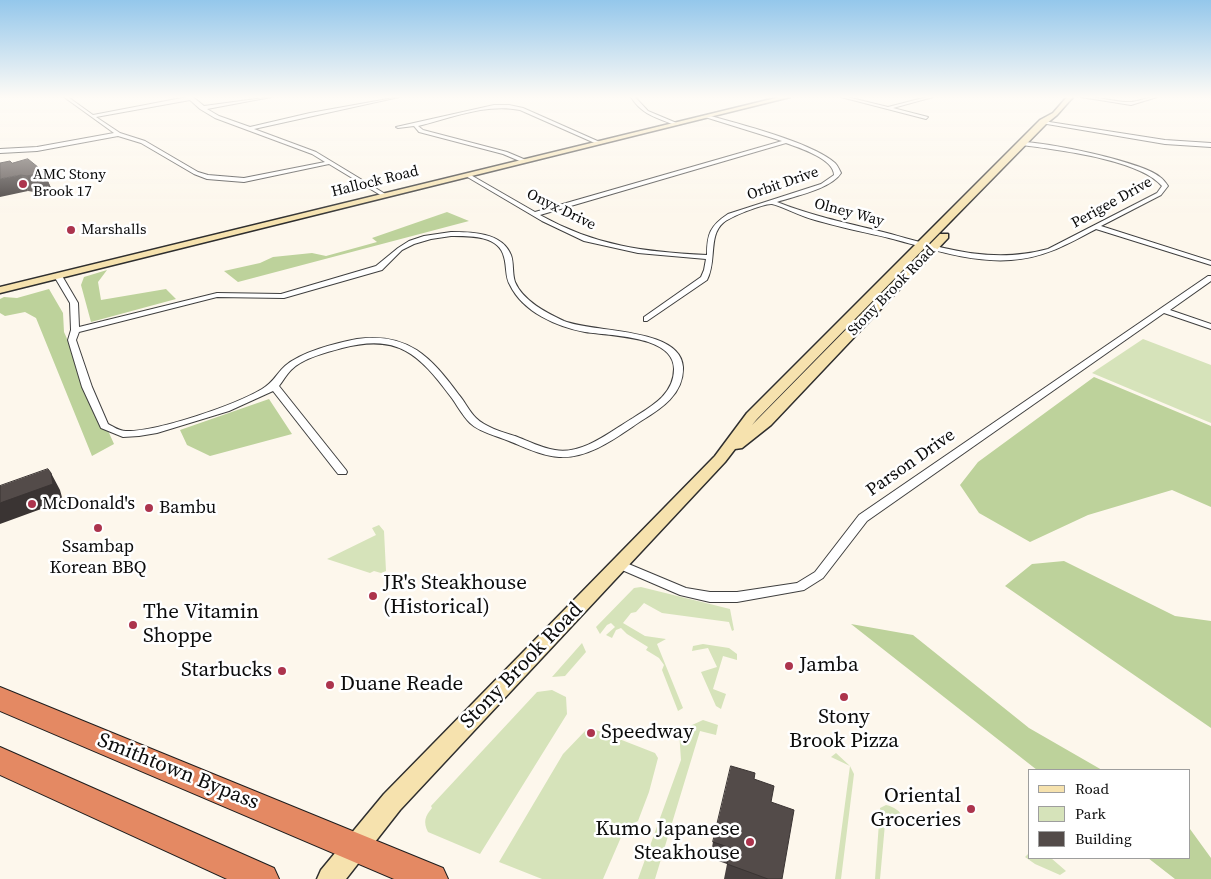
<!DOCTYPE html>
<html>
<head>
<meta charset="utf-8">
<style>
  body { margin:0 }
  #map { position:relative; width:1211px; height:879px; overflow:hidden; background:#fdf7ec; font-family:"Source Serif 4",serif }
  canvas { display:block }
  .legend { position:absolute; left:1028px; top:769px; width:162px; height:90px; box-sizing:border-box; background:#fff; border:1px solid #9e9e9e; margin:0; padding:6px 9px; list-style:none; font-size:15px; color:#0c0c0c }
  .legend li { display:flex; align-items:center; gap:10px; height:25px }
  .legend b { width:25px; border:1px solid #9e9e9e }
</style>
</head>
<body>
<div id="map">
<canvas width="1211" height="879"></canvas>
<ul class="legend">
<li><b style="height:6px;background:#f6e2ae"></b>Road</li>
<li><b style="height:14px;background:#d6e3ba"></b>Park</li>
<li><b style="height:14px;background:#534b49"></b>Building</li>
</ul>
</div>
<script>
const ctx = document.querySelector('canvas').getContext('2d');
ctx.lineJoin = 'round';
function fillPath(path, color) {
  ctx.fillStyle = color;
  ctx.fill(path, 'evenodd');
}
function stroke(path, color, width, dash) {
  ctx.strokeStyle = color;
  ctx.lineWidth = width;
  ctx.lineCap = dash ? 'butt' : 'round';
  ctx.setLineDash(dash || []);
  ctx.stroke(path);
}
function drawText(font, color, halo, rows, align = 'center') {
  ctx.font = font + ' "Source Serif 4",serif';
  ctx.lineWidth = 5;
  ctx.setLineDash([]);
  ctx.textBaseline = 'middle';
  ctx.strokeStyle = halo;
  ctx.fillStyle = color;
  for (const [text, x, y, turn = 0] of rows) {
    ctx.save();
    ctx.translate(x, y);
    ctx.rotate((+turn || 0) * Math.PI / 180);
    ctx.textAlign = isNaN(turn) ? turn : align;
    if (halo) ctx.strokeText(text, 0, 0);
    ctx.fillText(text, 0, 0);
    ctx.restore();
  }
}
const green = new Path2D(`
  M1143,339l68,26v58l-119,-50z
  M379,525l5,6 2,40 -5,2 -7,-2 -4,2 -43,-14 49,-24 -4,-7z
  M641,587l89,22 4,21 -2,1 -3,-9 -67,-9 -18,-10 -8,9 -5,1 -8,10 22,13 21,3 -9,5 26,64 -5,3 -16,-41 2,-5 -5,-7 -13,-8 2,-3 -21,-13 -6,-6 -5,2 -4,8 -6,-3 9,-8 -4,-4 -4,2 -7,9 -4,-7 38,-39z
  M582,643l4,9 -21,24 -13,1z
  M703,644l26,4 8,6v6l-14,-4 -10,33 13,5 -5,15 -5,-3 -15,-34 16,-5 -9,-19 -16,3 1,-5z
  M552,690l14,7 1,17 -87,140 -52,-22c-5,-10 -3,-16 4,-24l-1,-2 106,-114z
  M703,720l15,5 -2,10 -16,-4 -45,148h-17l43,-119 -2,-29z
  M591,728l64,25 3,5 -9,34 -11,29 -13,7 -22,51h-61l-43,-17 64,-108 24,-25z
  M836,753l14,13 4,8 -13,105h-6l15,-113 -19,-9z
  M886,805c9,2 14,6 17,13l-17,-5 -6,66h-5l5,-71z
  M1030,852v6h21l15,13 -6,4 -25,-11 -10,-7z`);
const forest = new Path2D(`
  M447,212l22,9 -231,61 -14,-11 36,-8 13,-6 39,-4 14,3 51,-14 -5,-4z
  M107,270l-9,12 3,18 65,-11 10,10 -85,23 -10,-37 3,-8z
  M49,289l14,24 1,19 50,112 -22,12 -56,-138 -11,-6 -20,4 -5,-3v-14l4,-2 13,1z
  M1094,377l117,49v81l-39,-17 -84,25 -58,27 -51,-29 -19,-28 18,-23z
  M269,399l23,35 -82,22 -23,-11 -7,-15z
  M1064,561l111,55 36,5v107l-206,-142 27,-22z
  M851,624l62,11 116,93 73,42h-65z
  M1190,829l21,29v21h-36l-27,-21h42z`);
const street = new Path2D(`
  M64,97h4l25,18 94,-18h6l11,9 67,-9 -64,12 12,7 31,11 60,-14 89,-16 -145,32 62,23 71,43 -5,1 -53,-32 -85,18 -37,-3 -13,-5 -53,-31 -23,-7 -81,15 -37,2v-4l37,-2 77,-14zM190,100l10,9 15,9 97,36 13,8 -81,16 -36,-3 -10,-3 -53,-31 -25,-8 -24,-16z
  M631,97h4l13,14 31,13 -4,1c-18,-7 -34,-11 -44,-28z
  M841,97h6l41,10 39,-10h6l-40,11 35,9 -2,2z
  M1081,97c16,-1 32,5 48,5 10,0 19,-6 28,-5l-26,8z
  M494,105h15l14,3 79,35 -5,1 -77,-34c-34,-7 -69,8 -102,16l5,4 84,22 19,8v2h-4l-19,-8 -84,-22 -5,-6 -16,2 -2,-1z
  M707,115c32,9 104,27 128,48 3,3 4,6 6,10 -10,16 -46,23 -64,29 35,14 70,21 106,30 57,15 106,33 165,17l109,-56 5,-7c-23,-27 -105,-36 -140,-41l-2,-3c24,-1 123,20 140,35 3,2 6,6 8,9l-7,9 -60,31 110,35v4l-115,-36c-28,15 -52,29 -85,31 -41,3 -83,-12 -122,-22 -25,-6 -50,-11 -74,-18 -13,-3 -33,-14 -43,-16 -7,-1 -43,13 -49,19 -15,13 -6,38 -16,57l-60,41h-3v-4l57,-40 3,-7 2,-11 -68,-6 -54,-12 -42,-20 -78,-46 5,-1 66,38 247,-71 -77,-24zM786,143c14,5 48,16 48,32l-13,9 -93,30c-18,12 -21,20 -21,41 -63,-3 -111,-9 -167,-40z
  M1043,121l122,19 46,3v4l-46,-3 -124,-21z
  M451,232c20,0 51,0 60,23 3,8 1,18 4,27 8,19 32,31 49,39 29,12 117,6 119,46 1,27 -22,42 -42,54 -24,16 -52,38 -82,36 -17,-1 -35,-10 -50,-16 -12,-5 -30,-9 -39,-18 -8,-8 -13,-18 -19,-26 -32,-43 -53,-64 -109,-49 -17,5 -39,10 -51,22 -5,5 -8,11 -12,16l67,84 1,2 -1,2h-8l-65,-83 -44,20 -72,22 -18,3 -16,1 -22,-9 -19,-41 -14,-47 3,-10 -1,-27 -16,-27 1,-2h6l17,29 1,24 138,-34 64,1 95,-28 22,-18 11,-7 15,-5zM451,236c18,0 48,-1 53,21 3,10 1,20 6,28 13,27 47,42 75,47 24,4 89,3 89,37 0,25 -22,37 -41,49 -22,13 -50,37 -78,32 -13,-2 -27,-9 -40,-14 -13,-4 -30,-9 -39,-18 -7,-7 -11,-16 -17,-23 -28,-38 -51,-63 -102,-56 -21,4 -56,13 -72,27 -9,8 -11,16 -23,23 -27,16 -105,43 -136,42 -7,0 -12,-4 -18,-7l-16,-37 -16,-47 3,-8 138,-35 67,1 98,-28 20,-20 12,-6 17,-5z
  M1208,276h3v5l-41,29 41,14v5l-47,-16 -297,208 -44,57 -19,12 -67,12h-27l-30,-7 -65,-28 -2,-3 2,-3 4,-1 67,28 24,4h27l60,-9 18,-11 44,-57z`);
const secondary = new Path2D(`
  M780,97h10l-790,196v-6z
  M1067,97h6l-16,18 -11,9 -289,295 -5,6 188,-191h8v4l-177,187 -29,23 -7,1 -10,13 -325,348 -54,69h-29l4,-9 63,-76 331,-338 32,-43 293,-293 13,-7z`);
const highway = new Path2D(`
  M0,687l443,181 5,11h-54l-394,-168z
  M0,747l274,121 5,11h-52l-227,-104z`);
const wall = new Path2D(`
  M12,163l32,9 7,16 -17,4 -6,-1z
  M754,779l17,23 11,77h-58l3,-15 -17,-6 3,-16z`);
const shadedWall = new Path2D(`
  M44,172l7,16 -17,4 -7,-16z
  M21,175l7,16 -28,6v-18z
  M51,473l9,17 3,11 -63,23v-21z`);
const building = new Path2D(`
  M28,159l16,13 -17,4 -6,-1 -21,4v-16l10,-2 2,2z
  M48,469l3,4 2,11 -53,19v-17z
  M731,766l24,7 -1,6 20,7 -3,16 23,8 -12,69h-14l-41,-15 4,-16 -18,-6z`);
const markers = [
  [23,184,5,"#ac344d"],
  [71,230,5,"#ac344d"],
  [32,504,5,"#ac344d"],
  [149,508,5,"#ac344d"],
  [98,528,5,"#ac344d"],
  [373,596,5,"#ac344d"],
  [133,625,5,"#ac344d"],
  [789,666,5,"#ac344d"],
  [282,671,5,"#ac344d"],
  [330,685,5,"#ac344d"],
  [844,697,5,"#ac344d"],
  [591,733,5,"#ac344d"],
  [971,809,5,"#ac344d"],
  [750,842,5,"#ac344d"]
];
const farPoinames = [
  ["AMC Stony",33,175],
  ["Brook 17",33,192],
  ["Marshalls",81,230]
];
const farStreetnames = [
  ["Hallock Road",375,182,-14],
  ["Orbit Drive",783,184,-19],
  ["Perigee Drive",1112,203,-29],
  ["Onyx Drive",561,210,26],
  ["Olney Way",849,213,15],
  ["Stony Brook Road",892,291,-46]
];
const streetNames = [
  ["Parson Drive",911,463,-35]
];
const poiNames = [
  ["McDonald's",42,504],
  ["Bambu",159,508],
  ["Ssambap",98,547,"center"],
  ["Korean BBQ",98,568,"center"]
];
const nearPoinames = [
  ["JR's Steakhouse",383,584],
  ["(Historical)",383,608],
  ["The Vitamin",143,613],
  ["Shoppe",143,637],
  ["Jamba",799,666],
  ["Starbucks",272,671,"right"],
  ["Duane Reade",340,685],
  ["Stony",844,718,"center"],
  ["Brook Pizza",844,742,"center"],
  ["Speedway",601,733],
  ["Oriental",961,797,"right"],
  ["Groceries",961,821,"right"],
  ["Kumo Japanese",740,830,"right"],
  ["Steakhouse",740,854,"right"]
];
const nearStreetnames = [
  ["Stony Brook Road",522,666,-46],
  ["Smithtown Bypass",178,772,22]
];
fillPath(green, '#d6e3ba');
fillPath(forest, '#bdd29b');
stroke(street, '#3f3f3f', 2);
stroke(secondary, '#2e2e2e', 3);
stroke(highway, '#1d1d1d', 2);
fillPath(street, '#fff');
fillPath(secondary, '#f6e2ae');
fillPath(highway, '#e48963');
fillPath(wall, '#47403f');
fillPath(shadedWall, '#3a3433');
fillPath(building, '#534b49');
stroke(building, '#3a3433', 1);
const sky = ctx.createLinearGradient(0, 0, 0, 220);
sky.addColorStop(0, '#94c7eb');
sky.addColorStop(0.44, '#fefbf6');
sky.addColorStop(1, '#fefbf600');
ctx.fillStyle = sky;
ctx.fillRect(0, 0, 1211, 220);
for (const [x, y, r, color] of markers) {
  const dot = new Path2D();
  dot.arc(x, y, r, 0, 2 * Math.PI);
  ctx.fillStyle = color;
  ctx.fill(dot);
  stroke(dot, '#fff', 2);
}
drawText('15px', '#0c0c0c', '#fff', farPoinames, 'left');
drawText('15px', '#0c0c0c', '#fff', farStreetnames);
drawText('18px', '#0c0c0c', '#fff', streetNames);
drawText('18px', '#0c0c0c', '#fff', poiNames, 'left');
drawText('21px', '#0c0c0c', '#fff', nearPoinames, 'left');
drawText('21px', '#0c0c0c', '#fff', nearStreetnames);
</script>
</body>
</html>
